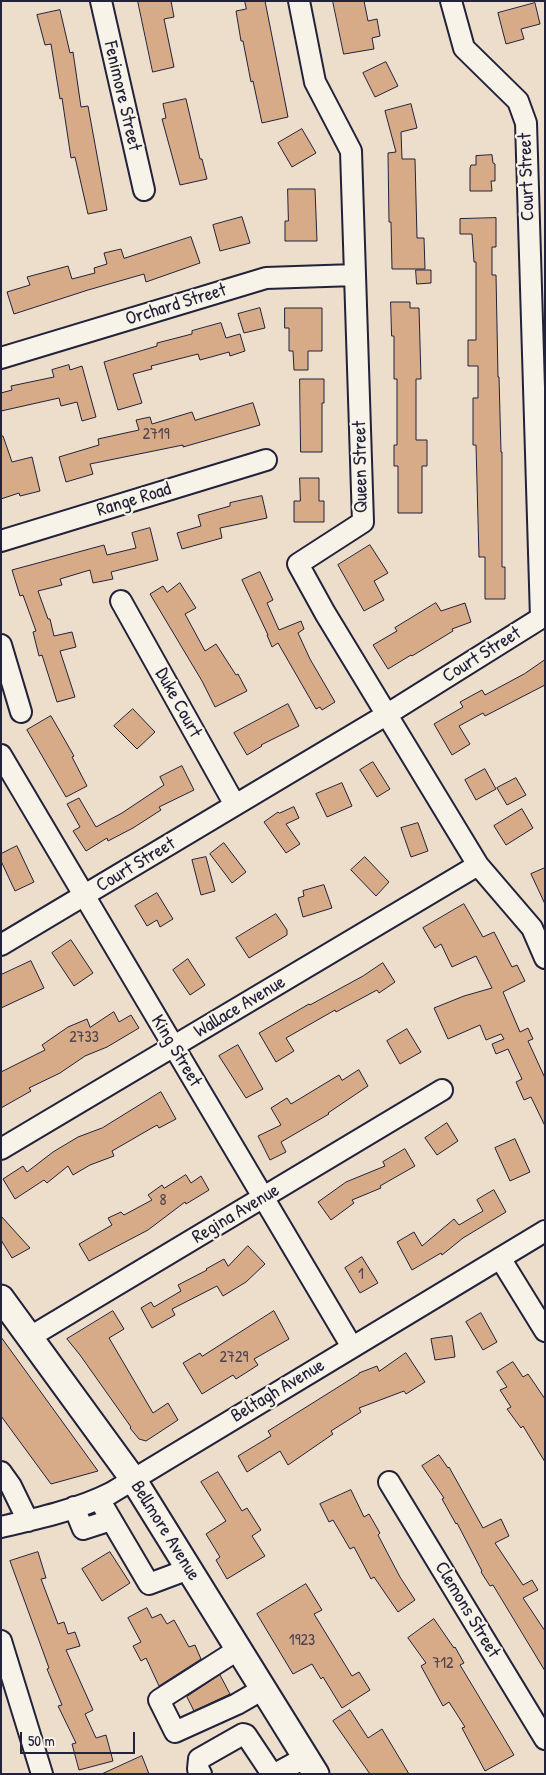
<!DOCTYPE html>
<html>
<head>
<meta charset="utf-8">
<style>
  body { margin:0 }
  #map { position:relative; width:546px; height:1775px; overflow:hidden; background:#edddcb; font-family:"Patrick Hand",sans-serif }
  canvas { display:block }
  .frame { position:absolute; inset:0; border:2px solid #22223b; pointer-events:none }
  .scale { position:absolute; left:20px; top:1732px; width:115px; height:22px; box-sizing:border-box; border:2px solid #22223b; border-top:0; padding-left:6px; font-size:15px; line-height:18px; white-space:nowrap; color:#22223b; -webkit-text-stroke:4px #f7f3e8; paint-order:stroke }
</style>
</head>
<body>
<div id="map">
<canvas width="546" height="1775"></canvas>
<div class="frame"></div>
<div class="scale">50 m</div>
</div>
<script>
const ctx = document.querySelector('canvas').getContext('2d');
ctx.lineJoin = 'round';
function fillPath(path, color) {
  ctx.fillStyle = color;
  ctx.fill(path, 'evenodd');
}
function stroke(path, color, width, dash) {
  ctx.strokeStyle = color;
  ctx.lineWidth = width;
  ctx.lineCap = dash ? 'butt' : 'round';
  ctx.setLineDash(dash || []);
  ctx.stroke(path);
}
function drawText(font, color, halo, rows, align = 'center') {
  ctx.font = font + ' "Patrick Hand",sans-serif';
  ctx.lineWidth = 4.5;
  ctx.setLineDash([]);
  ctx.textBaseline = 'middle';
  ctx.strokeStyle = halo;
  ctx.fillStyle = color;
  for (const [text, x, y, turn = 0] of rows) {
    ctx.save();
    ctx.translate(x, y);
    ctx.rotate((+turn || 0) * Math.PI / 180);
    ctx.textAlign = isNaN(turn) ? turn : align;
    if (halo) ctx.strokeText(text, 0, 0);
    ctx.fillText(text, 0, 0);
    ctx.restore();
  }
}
const building = new Path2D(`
  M138,1h33l3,16 -10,2 10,48 -21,5z
  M245,1h20l23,116 -26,6 -9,-42 -2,1 -8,-41h-2l-5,-30 10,-2z
  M333,1h31l4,20 9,-2 3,17 -8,2 2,11 -30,5z
  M535,3l5,21 -19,5 3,10 -18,5 -8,-31z
  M60,10l10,43 3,-1 8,55 7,-1 19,104 -19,4 -13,-57 -4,1 -9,-60 -2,1 -9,-55 -6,1 -8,-30z
  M386,62l12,24 -23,11 -12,-24z
  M186,99l14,60h2l5,20 -27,6 -18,-66 4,-1 -3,-14z
  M411,104l6,24 -16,4 1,27h13l2,79h7l1,31h-33l-1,-47h-2l-1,-69 8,-1 -11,-41z
  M302,129l14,24 -24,14 -14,-24z
  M492,155l1,8 2,1v17h-4l1,10h-22v-23l1,-3h5v-9z
  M288,189h27l2,52h-32v-20h3z
  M242,217l8,26 -30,8 -7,-26z
  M496,218v29h-4v28h4l2,102h1l2,75h1v115h3v32h-20v-42h-6l-3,-112h-3v-47h5v-32h-10v-26h8v-78h-2l-2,-28h-12v-15z
  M191,237l9,26 -54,19 -2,-8 -56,16 -74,24 -7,-22 23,-7 -3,-8 41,-11 4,13 23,-6 -1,-5 13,-4 -3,-11 17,-4 3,9z
  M416,270h15v13l-14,1z
  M391,302h19v6h9l2,71h-5v61h11v26h-5v47h-24v-47h-4v-21h3v-66h-3v-43h-2z
  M260,308l5,20 -21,5 -6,-19z
  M285,308h37v43h-14v19h-14l-1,-19h-4v-23h-4z
  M221,323l5,15 14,-4 5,17 -15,5 -1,-4 -29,8 -2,-6 -47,12 1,3 -19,5 9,29 -24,7 -14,-48 53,-16v-3l35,-9v-3z
  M69,365l1,5 12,-4 14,51 -14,4 -5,-19 -16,4 -2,-8 -58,13v-18l11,-3 -1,-4 43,-9 -2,-7z
  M300,379h24v24h-2v49h-21z
  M253,403l7,22 -77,22v-2l-93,19 3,10 -27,8 -7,-25 40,-12 -1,-6 41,-9 -3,-10 14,-3 2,7 40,-12 3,8z
  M1,436h2l9,26 20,-5 8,34 -20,5 -1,-3 -18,6z
  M300,478h19v23h5v21h-30v-21h6z
  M262,496l5,22 -47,10 2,10 -40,11 -5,-16 24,-7 -3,-11 32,-9v-3z
  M150,528l8,32 -47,12 2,7 -20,4 -3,-13 -30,9 2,6 -24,6 10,28h2l4,17 18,-4 4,15 -16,4 15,46 -18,5 -15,-47 -3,1 -6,-24 3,-1 -13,-36 -3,1 -8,-26 92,-25 3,10 29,-7 -4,-15z
  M370,545l18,28 -14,8 10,19 -20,11 -26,-46z
  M260,572l13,28 -6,3 12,27 22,-9 3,8 -6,4 12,26 25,43 -13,8 -2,-3 -4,2 -38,-66 -6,4 -5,-12h1l-26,-55z
  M180,583l16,25 -11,6 20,37 11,-7 20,31 2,-1 9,17 -32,16 -13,-26 -52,-87 13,-8 4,6z
  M436,603l5,8 24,-8 6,19 -19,7 1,2 -41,25 -1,-1 -23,14 -15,-24 24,-14 -2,-3z
  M545,660v25l-60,31 -2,-3 -24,13 11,18 -18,11 -18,-31 29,-17 -3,-5 22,-12 3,5 39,-21z
  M288,704l11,22 -38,19 1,1 -15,9 -13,-22z
  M133,709l22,23 -18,17 -23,-23z
  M51,716l23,40 -2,1 15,29 -21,11 -39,-67z
  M373,762l17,27 -13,8 -17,-27z
  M182,766l12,24 -35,17 2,3 -28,18 -25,13 -1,-3 -21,13 -13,-20 7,-4 -13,-23 12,-6 17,29 26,-14 42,-28 -4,-8z
  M485,769l11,20 -20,11 -11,-20z
  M516,778l10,17 -19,10 -10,-17z
  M342,783l10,23 -25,11 -11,-23z
  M294,807l5,11 -13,6 14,20 -14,9 -22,-31 14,-10 1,1z
  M522,809l11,19 -27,17 -12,-19z
  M418,823l10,28 -17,6 -10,-29z
  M224,843l22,29 -14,11 -22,-29z
  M17,846l17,36 -19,9 -14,-30v-7z
  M206,857l9,34 -14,4 -9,-35z
  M365,857l24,25 -13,14 -25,-26z
  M545,868v36l-14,-30z
  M324,885l8,23 -29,9 -5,-19 6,-2 -1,-5z
  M157,893l16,26 -13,8 -3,-7 -10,6 -12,-20z
  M464,904l19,33 11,-5 18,35 5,-2 8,16 -22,11 17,40 8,-4 5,11 -5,2 17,37v48l-14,-29 -7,3 -8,-18 6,-3 -14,-30 -12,5 -4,-10 12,-5 -3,-5 -15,6 -6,-15 -32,14 -14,-31 30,-12 28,-8 -16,-32 -24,11 -11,-23 -6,4 -12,-20z
  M276,914l11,16v5l-38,23 -13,-20z
  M71,940l22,33 -19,13 -22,-33z
  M188,959l17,26 -15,10 -17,-25z
  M31,961l13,27 -43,20v-33z
  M383,963l12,19 -16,11 -2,-3 -41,22 -1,-2 -49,28 8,13 -18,11 -17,-29 50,-29 1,1 53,-29z
  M114,1012l5,10 12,-7 8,13 -32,19 -22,9 -25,17 -31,15 2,3 -30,17v-36l44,-22 -3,-5 26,-18 19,-8 3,8z
  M407,1029l14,23 -21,12 -13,-23z
  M238,1045l25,44 -17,9 -27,-42z
  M359,1070l9,16 -40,27 1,1 -48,28 5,10 -16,8 -12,-24 23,-11 -10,-17 16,-10 4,6 48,-29 3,5z
  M161,1092l15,27 -17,9 -2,-3 -45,26 2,5 -24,9 -17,10 -5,-9 -21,17 -3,-3 -29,19 -12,-20 20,-13 4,6 26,-20 25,-15 24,-9z
  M447,1123l11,18 -21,14 -12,-17z
  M515,1139l15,33 -20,9 -15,-33z
  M405,1149l10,17 -35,20 1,2 -29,12 2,3 -23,17 -13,-18 28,-20 39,-16 -2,-4z
  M186,1175l5,8 10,-7 8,14 -23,14 -1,-2 -37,28 -59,31 -10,-17 33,-19 -4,-7 13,-6 3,3 28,-15 -4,-5 14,-10 2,3z
  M494,1190l12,22 -43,26 -21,17 -1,-2 -29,17 -15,-28 17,-10 8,14 32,-27 5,6 24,-14 -6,-11z
  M1,1216l29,32 -18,10 -11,-18z
  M248,1246l17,18 -19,18 -23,14 -6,-10 -45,23 3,6 -23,13 -11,-20 10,-6 3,5 27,-16 -3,-6 29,-15 -1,-1 18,-10 4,7z
  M362,1257l16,26 -18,10 -15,-25z
  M113,1311l11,18 -15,9 44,75 15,-10 10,17 -32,21 -7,-2 -9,-11 1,-1 -51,-72 -13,-16z
  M274,1311l15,28 -35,20 4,6 -22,14 -3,-4 -31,19 -19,-31 17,-10 2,3z
  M481,1313l16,29 -14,8 -17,-28z
  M452,1336l3,21 -20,3 -4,-21z
  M1,1337l97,134 -47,13 -50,-68z
  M406,1353l19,29 -19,12 -2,-3 -45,17 2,4 -30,19 2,3 -45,31 -8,-14 -33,21 -9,-16 33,-20 -3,-5 91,-57v-1l18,-7 2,5z
  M513,1362l10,15 5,-3 17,25v63l-22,-36 -2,2 -14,-19 4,-2 -11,-17 7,-3 -10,-15z
  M439,1455l9,13 1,-1 34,61 18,-9 8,17 -14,7 28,42 9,-5 6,10 -15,8 22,33v40l-52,-86 -3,1 -9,-14 1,-1 -25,-48 -1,1 -14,-25 2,-1 -22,-32z
  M218,1472l24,39 5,-3 14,22 -9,6 13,20 -38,23 -11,-19 4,-3 -14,-23 20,-13 -25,-39z
  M351,1490l13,27 5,-3 11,19 -2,2 22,42 15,23 -17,12 -24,-35 -3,2 -17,-32 -4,2 -17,-29 -4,2 -9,-18z
  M38,1552l8,26 -5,1 17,45 6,-2 4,12 7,-2 5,14 -14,4 27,60 -8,4 11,24 10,-3 7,26 -34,9 -7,-26 4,-1 -18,-37 4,-1 -15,-36 2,-1 -39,-107z
  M110,1552l20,31 -28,18 -20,-32z
  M306,1584l16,26 -8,4 38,62 7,-4 11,18 -28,18 -19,-31 -2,2 -9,-15 -19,10 -36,-60z
  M147,1608l5,10 9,-4 6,10 7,-4 15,27 6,-2 6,14 -42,27 -13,-28 -5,3 -8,-15 8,-4 -13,-24z
  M434,1619l20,29 1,-1 9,16 -4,2 54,90 -29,16 -23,-43 3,-1 -16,-25 -6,4 -22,-40 5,-3 -18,-25z
  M220,1675l10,19 -36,17 -7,-14z
  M350,1710l18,28 14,-9 27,45h-39l-37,-53z
  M142,1756l7,18h-47z`);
const minor = new Path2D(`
  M101,1l43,189
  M299,1l16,81 36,69 12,371 -65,42 27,49 153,252 54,63 13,30
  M1,358l265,-80 89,-3
  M1,541l265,-81
  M121,601l114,204
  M1,645l20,67
  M1,755l351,592
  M1,945l385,-230 155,-97 -15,-495 -8,-22 -54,-53 -13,-47
  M1,1149l477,-284
  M500,1258l45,73
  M30,1337l412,-247
  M1,1472l10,14 17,35
  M389,1482l156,257
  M99,1499l50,85 40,-15
  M74,1507l9,22 28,-9
  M1,1527c35,-8 79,-18 110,-34l434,-262
  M1,1641l41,133
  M239,1649l-80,51 16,32 62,-28 26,-15
  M201,1774l-3,-5 1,-10 44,-25 3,1 26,39
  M275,1774l31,-17`);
const major = new Path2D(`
  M1,1298l132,181 183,295`);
const numberNames = [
  ["2719",156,435],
  ["2733",84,1038],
  ["8",163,1201],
  ["1",361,1275],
  ["2729",234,1358],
  ["1923",302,1641],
  ["712",443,1664]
];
const streetNames = [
  ["Fenimore Street",122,96,77],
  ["Court Street",527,177,-92],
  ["Orchard Street",176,305,-17],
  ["Queen Street",361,467,-91],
  ["Range Road",134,500,-17],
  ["Court Street",482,655,-32],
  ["Duke Court",178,703,61],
  ["Court Street",136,865,-31],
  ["Wallace Avenue",240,1007,-31],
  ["King Street",176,1051,59],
  ["Regina Avenue",236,1214,-31],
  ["Beltagh Avenue",278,1391,-31],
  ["Bellmore Avenue",165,1531,58],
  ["Clemons Street",467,1610,59]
];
fillPath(building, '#d7ab88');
stroke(building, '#22223b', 1);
stroke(minor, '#22223b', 24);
stroke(major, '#22223b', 29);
stroke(minor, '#f7f3e8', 20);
stroke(major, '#f7f3e8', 25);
drawText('16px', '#4f444e', null, numberNames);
drawText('19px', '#22223b', '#f7f3e8', streetNames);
</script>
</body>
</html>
